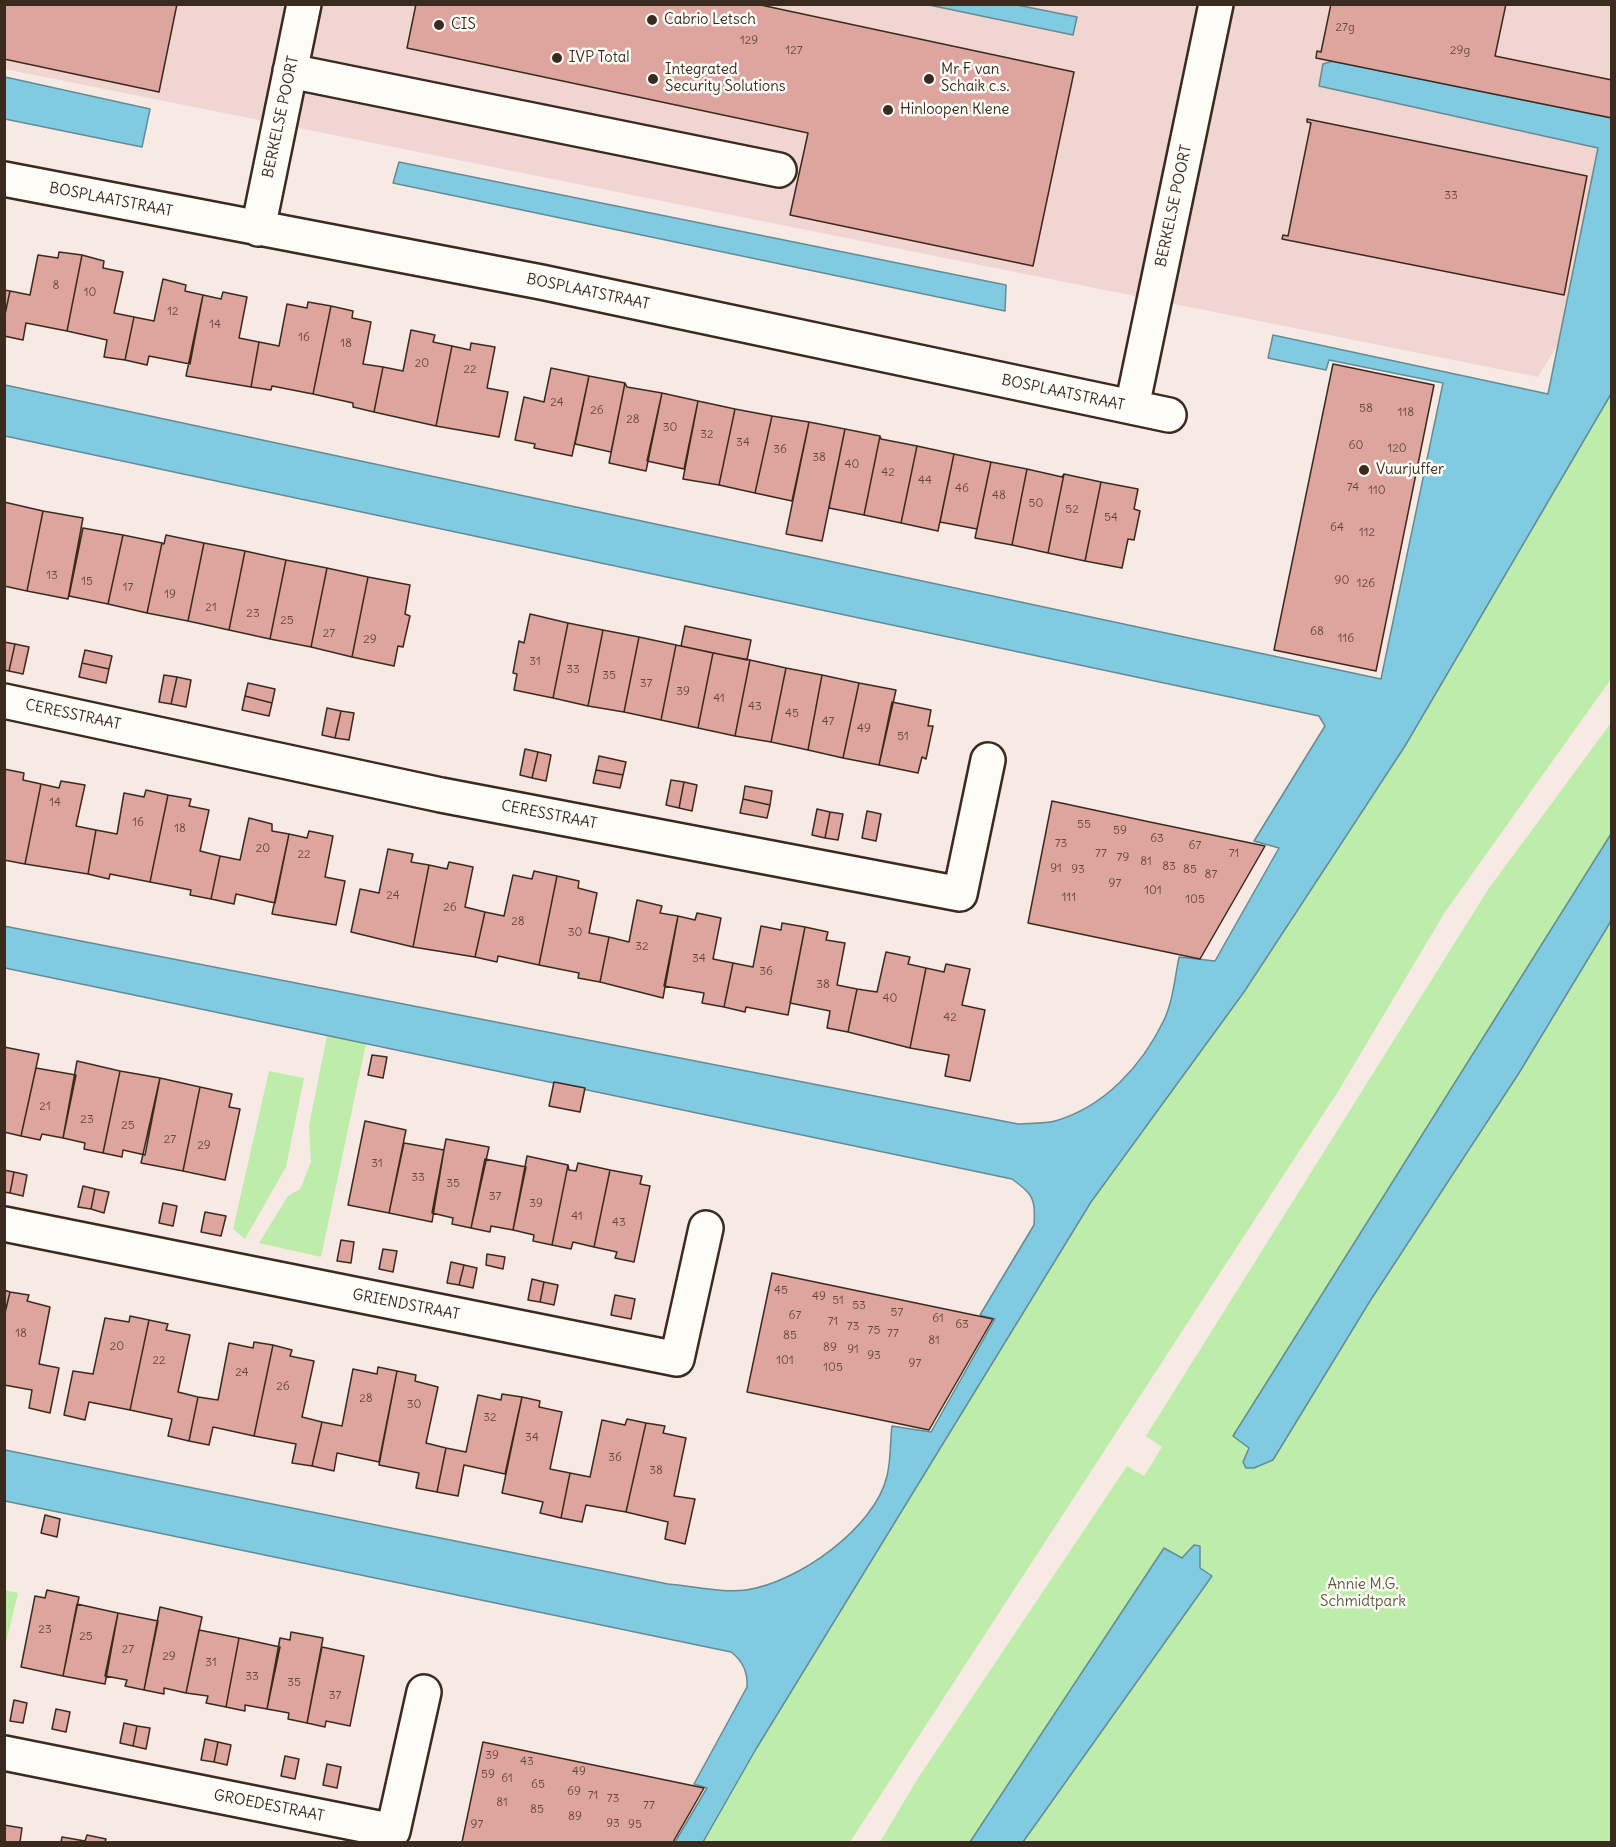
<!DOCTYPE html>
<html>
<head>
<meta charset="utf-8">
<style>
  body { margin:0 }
  #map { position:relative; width:1616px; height:1847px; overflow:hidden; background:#f7eae5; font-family:Delius,sans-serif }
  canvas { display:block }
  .frame { position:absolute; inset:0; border:6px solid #3b2a1e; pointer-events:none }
</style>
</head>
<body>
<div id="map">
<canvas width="1616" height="1847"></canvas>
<div class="frame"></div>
</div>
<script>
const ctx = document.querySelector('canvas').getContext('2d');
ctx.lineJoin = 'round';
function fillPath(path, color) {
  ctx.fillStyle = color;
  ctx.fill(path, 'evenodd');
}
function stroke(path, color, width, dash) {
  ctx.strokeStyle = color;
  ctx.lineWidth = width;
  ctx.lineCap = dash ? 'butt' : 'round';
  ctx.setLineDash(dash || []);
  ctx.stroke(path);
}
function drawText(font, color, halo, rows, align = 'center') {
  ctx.font = font + ' Delius,sans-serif';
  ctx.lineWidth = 5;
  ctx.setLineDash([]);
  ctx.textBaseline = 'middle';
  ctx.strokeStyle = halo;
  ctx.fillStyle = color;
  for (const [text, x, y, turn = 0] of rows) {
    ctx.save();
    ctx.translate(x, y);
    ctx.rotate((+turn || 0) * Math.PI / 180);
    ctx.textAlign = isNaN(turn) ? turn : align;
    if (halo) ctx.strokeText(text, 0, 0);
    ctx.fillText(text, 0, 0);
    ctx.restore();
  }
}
const built = new Path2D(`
  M4,5h1607v251l-73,121 -1533,-308z`);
const green = new Path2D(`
  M1611,394v285l-166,233 -106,178 -489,752h-147l53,-93 335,-547 153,-210 161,-246z
  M1611,723v1119h-731l38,-64 209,-312 17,10 18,-29 -16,-11 343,-548z
  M327,1036l39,8 -45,213 -62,-14 29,-47 12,-7 11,-27 -2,-36z
  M269,1071l35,7 -18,89 -41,72 -12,-10z
  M5,1590l13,3 -13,54 -1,-57z`);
const water = new Path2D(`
  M929,5h88l60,12 -4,18z
  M1333,61l278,57v276l-206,352 -161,246 -153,210 -335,547 -53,93h-28l32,-54 -13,-4 53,-97c1,-15 -4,-26 -16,-35l-726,-151v-51l663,134c25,2 54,9 78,6 51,-7 129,-62 141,-114 4,-16 3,-34 5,-50l39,6 64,-113 -15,-4 54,-90c2,-26 -1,-31 -22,-46l-1007,-211 -1,-42 1014,198c11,-1 25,0 37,-3 49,-14 87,-55 109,-101 9,-19 11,-43 15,-63l36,4 64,-113 -25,-7 71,-115 -6,-10 -1314,-280v-51l1376,294 62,-296 -114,-23 -3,10 -58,-12 5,-23 275,59 50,-246 -279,-62 4,-22z
  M5,77l145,32 -8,38 -137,-28z
  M399,162l607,123 -1,26 -612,-128z
  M1611,834v87l-92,152 -149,228 -97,159 -19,8h-8l-3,-6 6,-14 -16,-12z
  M1194,1545l6,1v22l12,8 -189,266h-53l194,-294 18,10z`);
const building = new Path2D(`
  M4,4h173l-18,88 -155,-33z
  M416,4h340l318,68 -41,194 -243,-51 18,-82 -401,-85z
  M1331,4h175l-11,52 117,24v38l-296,-60 1,-7 4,1z
  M1307,119l280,57 -23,119 -282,-56 1,-4 5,1 23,-113 -4,-1z
  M59,252l23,3 -15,76 -41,-8 -3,17 -19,-4v-17l6,-28 20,4 8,-40 20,3z
  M82,255l22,6 -1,7 20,4 -9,41 20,4 -9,43 -21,-3 3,-17 -40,-9z
  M163,279l23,6 -1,6 18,4 -13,69 -41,-8 -2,9 -22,-5 9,-43 20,4z
  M4,290l6,1 -6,28z
  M223,292l24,5 -8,41 20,4 -8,45 -65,-11 17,-81 18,4z
  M308,302l23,4 -18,88 -41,-8 -1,4 -20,-3 8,-45 20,4 8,-42 20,4z
  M331,306l22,5 -1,7 19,4 -8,42 20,3 -9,45 -21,-5v-4l-40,-9z
  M411,330l24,5 -2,7 19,4 -16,80 -62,-14 9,-45 20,4z
  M471,343l24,4 -8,41 21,4 -9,45 -63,-11 16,-80 18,4z
  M1333,364l101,21 -58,286 -102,-21z
  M551,368l38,8 -17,80 -38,-8 1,-4 -20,-4 9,-43 20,5z
  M589,376l36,7 -14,69 -36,-8z
  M625,383l2,4 35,6 -16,78 -37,-8z
  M662,393l36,8 -14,68 -37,-8z
  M698,401l37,8 -16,76 -36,-6z
  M735,409l37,7 -17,77 -36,-8z
  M772,416l37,6 -17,79 -37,-8z
  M809,422l36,7 -23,112 -36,-7z
  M845,429l35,7 -16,79 -35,-7z
  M880,436l1,3 36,7 -16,77 -37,-8z
  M917,446l37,8 -16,77 -37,-8z
  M954,454l37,8 -14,67 -37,-7z
  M991,462l36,7 -15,76 -37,-7z
  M1027,469l35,8 2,-3 -16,79 -36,-8z
  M1064,474l37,8 -16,79 -37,-8z
  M1101,482l37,7 -4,20 6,2 -6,29 -6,-1 -6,29 -37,-7z
  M4,502l39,9 -16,80 -23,-5z
  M43,511l40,7 -15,81 -41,-8z
  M83,528l40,7 -15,69 -39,-8z
  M123,535l39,8 -15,70 -39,-9z
  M166,535l38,8 -16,78 -41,-8 15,-70 2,1z
  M204,543l41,8 -16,79 -41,-9z
  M245,551l41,9 -16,79 -41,-9z
  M286,560l41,8 -16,79 -41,-8z
  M327,568l41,9 -16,80 -41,-10z
  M368,577l42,8 -5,29 5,2 -7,31 -5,-1 -4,20 -42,-9z
  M530,614l38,9 -15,75 -39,-8 3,-16 -4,-1 6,-32 5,2z
  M568,623l35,7 -15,76 -35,-8z
  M685,626l66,14 -4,20 -66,-14z
  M603,630l36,7 -15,75 -36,-6z
  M639,637l37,8 -15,75 -37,-8z
  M4,642l11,2 -6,27 -5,-1z
  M15,644l14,3 -6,27 -14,-3z
  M676,645l37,8 -15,75 -37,-8z
  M85,650l27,6 -3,13 -27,-6z
  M713,653l37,7 -15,76 -37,-8z
  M750,660l36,8 -15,74 -36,-6z
  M82,663l27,6 -3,14 -27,-6z
  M786,668l36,7 -14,75 -37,-8z
  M164,675l13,2 -6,27 -12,-2z
  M822,675l37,8 -16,75 -35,-8z
  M177,677l14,3 -5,27 -15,-3z
  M248,683l27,6 -3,14 -27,-7z
  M859,683l37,7 -17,75 -36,-7z
  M245,696l27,7 -3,13 -27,-6z
  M892,702l39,8 -3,16h5l-7,33 -4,-2 -4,16 -39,-8z
  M327,708l14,3 -6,27 -13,-3z
  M341,711l13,2 -5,27 -14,-2z
  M525,749l13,3 -6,26 -12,-3z
  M538,752l13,3 -5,26 -14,-3z
  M599,756l27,6 -3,13 -27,-5z
  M4,769l20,4 -1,7 18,4 -16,80 -21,-4z
  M596,770l27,5 -3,13 -27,-5z
  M671,780l13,2 -5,26 -13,-3z
  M61,781l24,4 -9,41 20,4 -8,44 -63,-10 16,-80 18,4z
  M684,782l13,3 -5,26 -13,-3z
  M745,786l27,5 -2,14 -27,-6z
  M146,790l22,5 -18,87 -40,-8 -1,5 -21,-5 8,-44 21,4 7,-41 20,4z
  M168,795l23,4 -2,7 20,4 -9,41 20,5 -9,43 -21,-4 1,-5 -41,-8z
  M743,799l27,6 -3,13 -27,-5z
  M1052,801l98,21 115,24 -65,113 -172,-36z
  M817,809l13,3 -5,26 -13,-3z
  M867,811l14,3 -5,27 -14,-3z
  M830,812l13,2 -5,26 -13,-2z
  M249,818l23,6v7l17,3 -14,69 -39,-9 -2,10 -23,-5 9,-43 20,4z
  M309,831l24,5 -8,41 20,4 -9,44 -64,-11 17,-80 18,4z
  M388,849l25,5 -2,8 18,3 -16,82 -62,-15 9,-43 19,4z
  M449,862l24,5 -8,40 20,5 -10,45 -62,-10 16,-82 18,4z
  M534,871l23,5 -18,89 -41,-9 -1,6 -22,-5 10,-45 19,4 9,-41 19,4z
  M557,876l22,5 -1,7 19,5 -8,40 20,4 -9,45 -22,-4 1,-5 -40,-8z
  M637,900l25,6 -2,7 18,3 -15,82 -63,-16 9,-45 20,5z
  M697,913l24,5 -8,41 20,4 -9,44 -22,-4 2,-10 -40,-7 14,-70 17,4z
  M782,923l23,4 -17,88 -42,-8 -1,5 -21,-5 9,-44 20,4 8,-41 20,4z
  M805,927l23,5 -2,8 19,3 -8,42 20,4 -9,43 -21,-4 3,-17 -40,-8z
  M886,952l24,5 -2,7 18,4 -16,80 -62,-16 9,-43 20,3z
  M946,964l24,5 -8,36 23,5 -15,71 -25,-5 4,-21 -39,-7 16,-80 18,4z
  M4,1047l35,7 -18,82 -17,-4z
  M372,1055l15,2 -4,21 -15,-3z
  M77,1061l43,10 -17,82 -19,-4 1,-6 -22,-5z
  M36,1068l40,7 -13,63 -21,-4 -2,6 -19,-4z
  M120,1071l40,7 -15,77 -22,-5 -1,7 -19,-4z
  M160,1078l40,9 -17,84 -42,-8z
  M554,1082l31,6 -5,24 -31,-6z
  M200,1087l32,7 -3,13 11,2 -15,71 -42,-9z
  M365,1121l41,9 -17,83 -41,-8z
  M446,1139l43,8 -18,81 -19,-4 1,-6 -21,-5z
  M404,1143l40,7 -12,72 -43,-9z
  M527,1156l41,9 -16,80 -19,-4 1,-6 -21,-5z
  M485,1159l41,8 -13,63 -22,-4 -1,6 -19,-4z
  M578,1163l32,7 -16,77 -21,-5 -2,7 -19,-4 16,-80 1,5 7,1z
  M4,1170l10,2 -4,21 -6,-1z
  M610,1170l32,6 -2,8 10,2 -16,76 -19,-4 2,-6 -23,-5z
  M14,1172l13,3 -4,21 -13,-3z
  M83,1186l12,3 -4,20 -13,-2z
  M95,1189l14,3 -5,21 -13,-4z
  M163,1203l14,3 -4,20 -14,-3z
  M205,1212l21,4 -5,20 -20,-4z
  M341,1240l13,2 -3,21 -14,-2z
  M383,1249l14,2 -4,21 -14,-3z
  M487,1254l18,3 -2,12 -17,-4z
  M451,1262l13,3 -5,20 -12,-2z
  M464,1265l13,3 -4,20 -14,-3z
  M772,1273l221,46 -64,111 -182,-38z
  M532,1279l12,3 -4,20 -12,-2z
  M544,1282l14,3 -4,20 -14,-3z
  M4,1290l6,2 -6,25z
  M10,1292l19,3 -2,6 23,6 -11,57 20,4 -9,45 -21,-5 3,-18 -28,-5v-68z
  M615,1295l20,4 -4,20 -20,-4z
  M130,1316l19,4 -19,90 -41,-8 -4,18 -21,-5 9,-44 20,3 12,-56 24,4z
  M149,1320l19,4 -2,6 24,5 -12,57 20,5 -9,44 -21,-5 4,-17 -42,-9z
  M254,1342l19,3 -19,91 -41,-9 -4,18 -20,-4 9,-44 20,3 11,-57 24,5z
  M273,1345l19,5 -2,6 24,5 -12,56 20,5 -10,44 -20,-3 4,-19 -42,-8z
  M378,1367l19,4 -18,91 -42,-9 -3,18 -22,-5 10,-44 20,4 11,-57 24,5z
  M397,1371l19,4 -1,6 23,6 -12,56 20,5 -9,44 -21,-4 3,-15 -40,-8z
  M502,1394l20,3 -17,77 -41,-9 -6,31 -21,-4 9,-44 20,4 12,-57 23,5z
  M522,1397l18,4 -1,6 23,5 -12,57 20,4 -9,45 -21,-5 3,-11 -41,-9z
  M627,1419l19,4 -20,89 -40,-7 -4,17 -21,-4 9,-45 20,4 12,-57 23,5z
  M646,1423l19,3 -2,7 23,5 -12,58 21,3 -10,45 -20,-5 3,-17 -42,-10z
  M45,1515l15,4 -3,18 -16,-4z
  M47,1590l32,7 -16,79 -42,-9 14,-71 10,2z
  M77,1604l41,9 -13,71 -42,-8z
  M160,1607l42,10 -16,76 -22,-5v6l-20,-4z
  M118,1613l40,8 -14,69 -19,-4 2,-6 -22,-4z
  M199,1630l40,8 -13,69 -20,-4 2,-7 -22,-3z
  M291,1632l32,6 -16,85 -19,-4 1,-6 -22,-4 13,-71 10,2z
  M239,1638l41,9 -13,62 -22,-4v6l-19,-4z
  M322,1647l42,9 -14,70 -24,-5 -1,6 -18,-4z
  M14,1700l13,3 -4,20 -13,-2z
  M56,1709l14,3 -4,20 -14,-3z
  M124,1723l13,3 -4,20 -13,-3z
  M137,1726l13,2 -4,21 -13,-3z
  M205,1739l13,3 -4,20 -13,-2z
  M218,1742l13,3 -4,20 -13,-3z
  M483,1742l221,46 -31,54h-211z
  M285,1756l14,3 -4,20 -14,-3z
  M327,1764l14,3 -4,21 -14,-3z
  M4,1825l18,3 -2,14h-16z
  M87,1835l19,4 -1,3h-44l1,-5 23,4z`);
const minor = new Path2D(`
  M290,71l489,99
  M4,179l537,103 628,133
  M258,229l46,-225
  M1132,407l84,-403
  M4,701l437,94 519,99 28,-134
  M4,1224l673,135 29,-131
  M4,1753l389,78 31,-139`);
const markers = [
  [652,20,6,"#3b2a1e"],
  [439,25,6,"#3b2a1e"],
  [557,58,6,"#3b2a1e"],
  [653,79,6,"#3b2a1e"],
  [929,79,6,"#3b2a1e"],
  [888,110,6,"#3b2a1e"],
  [1364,470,6,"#3b2a1e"]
];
const numberNames = [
  ["27g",1345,28],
  ["129",749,41],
  ["127",794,51],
  ["29g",1460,51],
  ["33",1451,196],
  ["8",56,286],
  ["10",90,293],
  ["12",173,312],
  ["14",215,325],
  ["16",304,338],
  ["18",346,344],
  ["20",422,364],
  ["22",470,370],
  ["24",557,403],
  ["58",1366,409],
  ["26",597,411],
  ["118",1406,413],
  ["28",633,420],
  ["30",670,428],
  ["32",707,435],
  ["34",743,443],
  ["60",1356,446],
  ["120",1397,449],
  ["36",780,450],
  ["38",819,458],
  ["40",852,465],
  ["42",888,473],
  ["44",925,481],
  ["74",1353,488],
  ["46",962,489],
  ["110",1377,491],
  ["48",999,496],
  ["50",1036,504],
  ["52",1072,510],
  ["54",1111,518],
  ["64",1337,528],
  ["112",1367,533],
  ["13",52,576],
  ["90",1342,581],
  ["15",87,582],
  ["126",1366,584],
  ["17",128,588],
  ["19",170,595],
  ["21",211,608],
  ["23",253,614],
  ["25",287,621],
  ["68",1317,632],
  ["27",329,634],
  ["116",1346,639],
  ["29",370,640],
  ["31",535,662],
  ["33",573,670],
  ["35",609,676],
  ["37",646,684],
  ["39",683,692],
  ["41",719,699],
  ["43",755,707],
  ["45",792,714],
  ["47",828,722],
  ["49",864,729],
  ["51",903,737],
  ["14",55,803],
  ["16",138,823],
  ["55",1084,825],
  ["18",180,829],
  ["59",1120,831],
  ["63",1157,839],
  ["73",1061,844],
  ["67",1195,846],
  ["20",263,849],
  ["77",1101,854],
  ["71",1234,854],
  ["22",304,855],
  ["79",1123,858],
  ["81",1146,862],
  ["83",1169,867],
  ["91",1056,869],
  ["93",1078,870],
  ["85",1190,870],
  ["87",1211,875],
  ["97",1115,884],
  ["101",1153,891],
  ["24",393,896],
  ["111",1069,898],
  ["105",1195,900],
  ["26",450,908],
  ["28",518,922],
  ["30",575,933],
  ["32",642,947],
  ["34",699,959],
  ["36",766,972],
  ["38",823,985],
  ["40",890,999],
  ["42",950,1018],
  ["21",45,1107],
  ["23",87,1120],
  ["25",128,1126],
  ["27",170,1140],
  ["29",204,1146],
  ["31",377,1164],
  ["33",418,1178],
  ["35",453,1184],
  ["37",495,1197],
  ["39",536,1204],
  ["41",577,1217],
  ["43",619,1223],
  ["45",781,1291],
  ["49",819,1297],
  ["51",838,1301],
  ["53",859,1306],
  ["57",897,1313],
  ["67",795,1316],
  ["61",938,1319],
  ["71",833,1322],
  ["63",962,1325],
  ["73",853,1327],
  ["75",874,1331],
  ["18",21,1334],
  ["77",893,1334],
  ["85",790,1336],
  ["81",934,1341],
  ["20",117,1347],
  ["89",830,1348],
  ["91",853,1350],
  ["93",874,1356],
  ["22",159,1361],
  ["101",785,1361],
  ["97",915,1364],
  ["105",833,1368],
  ["24",242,1373],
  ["26",283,1387],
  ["28",366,1399],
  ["30",414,1405],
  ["32",490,1418],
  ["34",532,1438],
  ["36",615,1458],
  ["38",656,1471],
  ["23",45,1630],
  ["25",86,1637],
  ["27",128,1650],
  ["29",169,1657],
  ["31",211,1663],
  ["33",252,1677],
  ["35",294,1683],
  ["37",335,1696],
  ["39",492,1756],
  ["43",527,1762],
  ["49",579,1772],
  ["59",488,1775],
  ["61",507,1779],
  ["65",538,1785],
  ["69",574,1792],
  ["71",593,1796],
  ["73",613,1799],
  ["81",502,1803],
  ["77",649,1806],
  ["85",537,1810],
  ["89",575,1817],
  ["93",613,1824],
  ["97",477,1825],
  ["95",635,1825]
];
const poiNames = [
  ["Cabrio Letsch",664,20],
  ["CIS",451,25],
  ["IVP Total",569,58],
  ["Integrated",665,70],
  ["Security Solutions",665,87],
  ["Mr F van",941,70],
  ["Schaik c.s.",941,87],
  ["Hinloopen Klene",900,110],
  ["Vuurjuffer",1376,470]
];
const streetNames = [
  ["BERKELSE POORT",281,117,-78],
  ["BOSPLAATSTRAAT",111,200,11],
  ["BERKELSE POORT",1174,206,-78],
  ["BOSPLAATSTRAAT",588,292,12],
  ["BOSPLAATSTRAAT",1063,393,12],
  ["CERESSTRAAT",73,715,12],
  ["CERESSTRAAT",549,815,11],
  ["GRIENDSTRAAT",406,1305,11],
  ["GROEDESTRAAT",269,1806,11]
];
const parkNames = [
  ["Annie M.G.",1363,1585],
  ["Schmidtpark",1363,1602]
];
fillPath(built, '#f0d5d0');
fillPath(green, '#beedab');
fillPath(water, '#81cbe2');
stroke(water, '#658b94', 1.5);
fillPath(building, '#dea49e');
stroke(building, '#3b2a1e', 1.5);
stroke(minor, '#3b2a1e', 38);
stroke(minor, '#fdfcf7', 33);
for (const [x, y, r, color] of markers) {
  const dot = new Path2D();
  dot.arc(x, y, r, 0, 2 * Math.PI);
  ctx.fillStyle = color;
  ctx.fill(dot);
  stroke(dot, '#fdfcf7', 2);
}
drawText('12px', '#64483e', null, numberNames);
drawText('15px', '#3b2a1e', '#fdfcf7', poiNames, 'left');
drawText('15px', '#3b2a1e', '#fdfcf7', streetNames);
drawText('15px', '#5c5b41', '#fdfcf7', parkNames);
</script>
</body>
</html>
